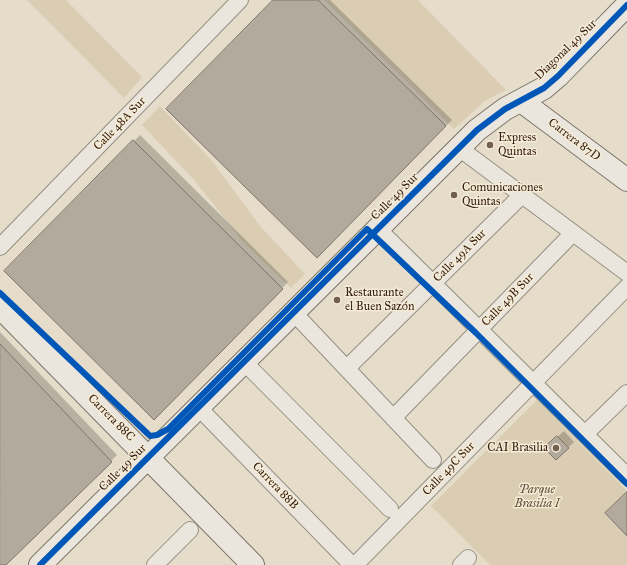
<!DOCTYPE html>
<html>
<head>
<meta charset="utf-8">
<style>
  body { margin:0 }
  canvas { display:block; background:#e5ddca }
</style>
</head>
<body>
<canvas width="627" height="565"></canvas>
<script>
const ctx = document.querySelector('canvas').getContext('2d');
ctx.lineJoin = 'round';
function fillPath(path, color) {
  ctx.fillStyle = color;
  ctx.fill(path, 'evenodd');
}
function stroke(path, color, width, dash) {
  ctx.strokeStyle = color;
  ctx.lineWidth = width;
  ctx.lineCap = dash ? 'butt' : 'round';
  ctx.setLineDash(dash || []);
  ctx.stroke(path);
}
function drawText(font, color, halo, rows, align = 'center') {
  ctx.font = font + ' "IM FELL Great Primer",serif';
  ctx.lineWidth = 3;
  ctx.setLineDash([]);
  ctx.textBaseline = 'middle';
  ctx.strokeStyle = halo;
  ctx.fillStyle = color;
  for (const [text, x, y, turn = 0] of rows) {
    ctx.save();
    ctx.translate(x, y);
    ctx.rotate((+turn || 0) * Math.PI / 180);
    ctx.textAlign = isNaN(turn) ? turn : align;
    if (halo) ctx.strokeText(text, 0, 0);
    ctx.fillText(text, 0, 0);
    ctx.restore();
  }
}
const green = new Path2D(`
  M27,0h39l76,77 -18,21z
  M324,0h94l88,90 -20,10 -32,29z
  M160,106l53,56 47,64 45,48 -14,14 -48,-46 -48,-61 -53,-56z
  M537,400l90,91v74h-137l-59,-59z`);
const shadow = new Path2D(`
  M275,0h55l122,120 -135,136z
  M140,135l148,147 -134,136 -148,-147z
  M0,332l117,123 -112,110h-5z
  M564,431l10,11 -18,17 -10,-11z`);
const building = new Path2D(`
  M273,0h45l128,126 -129,132 -151,-149z
  M133,140l150,149 -129,131 -150,-149z
  M0,344l112,118 -106,103h-6z
  M557,436l12,12 -13,12 -12,-12z
  M627,492v44l-22,-23z`);
const street = new Path2D(`
  M459,148l168,125
  M378,229l249,247
  M0,247l240,-247
  M294,313l139,147
  M244,362l146,147
  M347,368l175,-173
  M199,408l153,157
  M393,418l180,-185
  M585,434l42,-41
  M155,565l35,-35
  M355,565l272,-278
  M461,565l7,-7`);
const secondary = new Path2D(`
  M521,101l106,79
  M0,307l253,258
  M40,565l437,-435 28,-21 39,-21 14,-12 69,-71`);
const cycleway = new Path2D(`
  M0,293l148,141 2,2 7,-1 11,-6 199,-200 109,104 151,151
  M40,565l437,-435 28,-21 39,-21 14,-12 69,-71`);
const markers = [
  [490,145,4,"#716052"],
  [454,195,4,"#716052"],
  [337,300,4,"#716052"],
  [556,448,4,"#716052"]
];
const streetNames = [
  ["Diagonal 49 Sur",566,50,-44],
  ["Calle 48A Sur",120,124,-46],
  ["Carrera 87D",574,140,37],
  ["Calle 49 Sur",395,197,-45],
  ["Calle 49A Sur",460,256,-45],
  ["Calle 49B Sur",508,300,-46],
  ["Carrera 88C",111,418,45],
  ["Calle 49 Sur",123,468,-45],
  ["Calle 49C Sur",449,469,-46],
  ["Carrera 88B",275,486,46]
];
const poiNames = [
  ["Express",498,138],
  ["Quintas",498,152],
  ["Comunicaciones",462,188],
  ["Quintas",462,202],
  ["Restaurante",345,293],
  ["el Buen Sazón",345,307],
  ["CAI Brasilia",548,448,"right"]
];
const parkNames = [
  ["Parque",537,490],
  ["Brasilia I",537,504]
];
fillPath(green, '#dacdb3');
fillPath(shadow, '#0003');
fillPath(building, '#b2aa9d');
stroke(building, '#7d756a', 1);
stroke(street, '#968e82', 18);
stroke(secondary, '#7d756a', 24);
stroke(street, '#eae6dd', 16);
stroke(secondary, '#eae6dd', 22);
stroke(cycleway, '#0057b8', 6);
for (const [x, y, r, color] of markers) {
  const dot = new Path2D();
  dot.arc(x, y, r, 0, 2 * Math.PI);
  ctx.fillStyle = color;
  ctx.fill(dot);
  stroke(dot, '#f6ecd5', 1.5);
}
drawText('12px', '#331c11', '#f6ecd5', streetNames);
drawText('12px', '#331c11', '#f6ecd5', poiNames, 'left');
drawText('italic 12px', '#624d3c', '#f6ecd5', parkNames);
</script>
</body>
</html>
